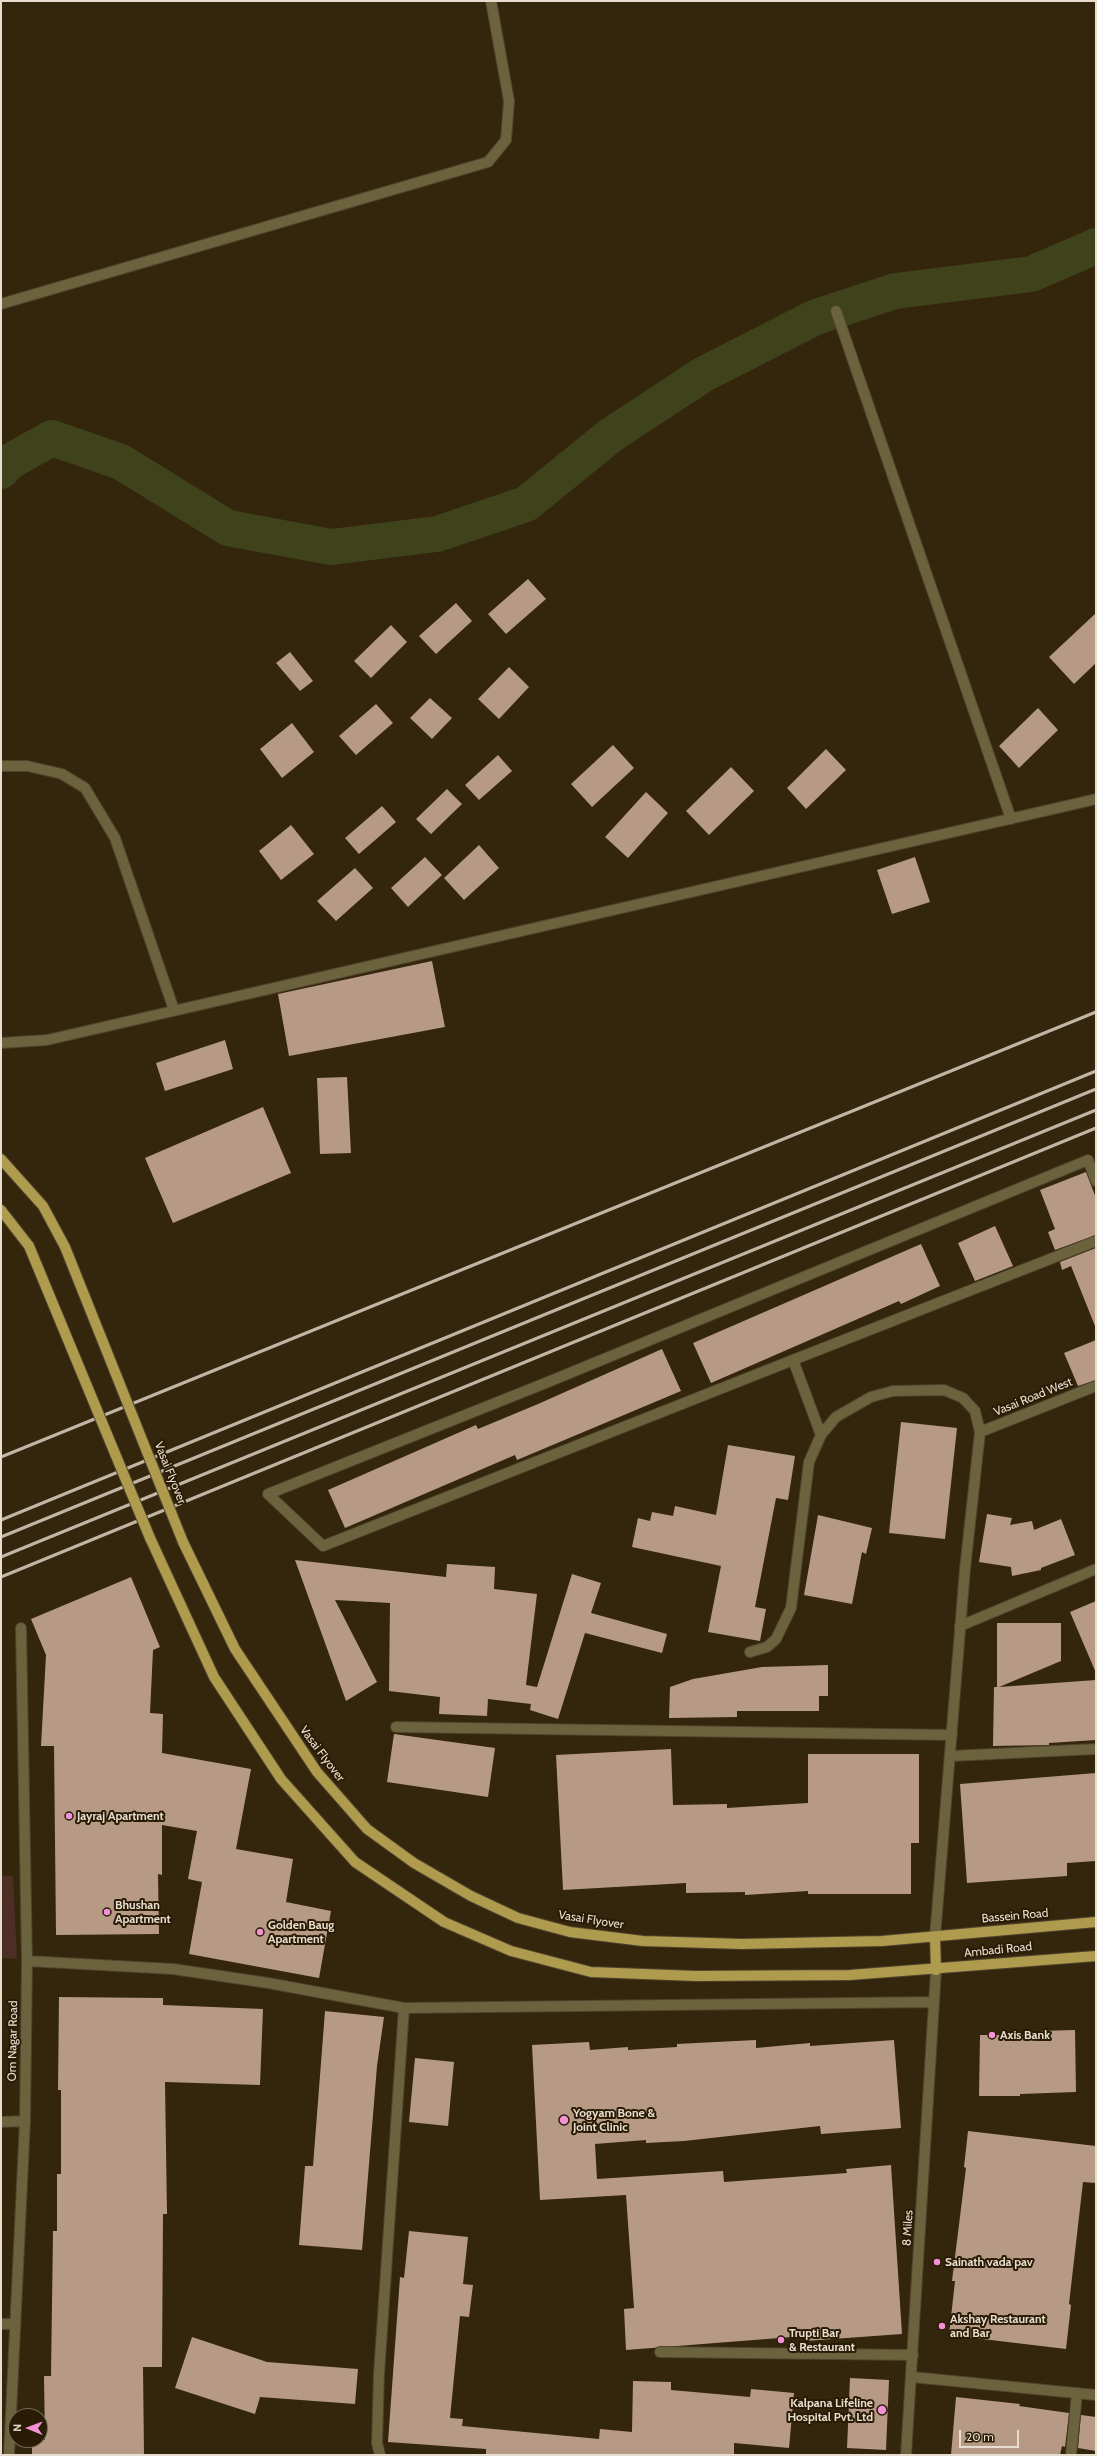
<!DOCTYPE html>
<html>
<head>
<meta charset="utf-8">
<style>
  body { margin:0 }
  #map { position:relative; width:1097px; height:2456px; overflow:hidden; background:#34250d; font-family:Cabin,sans-serif }
  canvas { display:block }
  .frame { position:absolute; inset:0; border:2px solid #e8ded0; pointer-events:none }
  .north { position:absolute; left:8px; top:2408px; width:40px; height:40px; box-sizing:border-box; background:#2a1b04; border:1px solid #766956; border-radius:50%; rotate:271deg; font-size:11px; font-weight:700; line-height:16px; text-align:center; color:#e8ded0 }
  .north::after { content:''; display:block; margin:auto; width:14px; height:18px; background:#f391d5; clip-path:polygon(50% 0,100% 100%,50% 72%,0 100%) }
  .scale { position:absolute; left:959px; top:2430px; width:60px; height:18px; box-sizing:border-box; border:2px solid #e8ded0; border-top:0; padding-left:5px; font-size:12px; line-height:14px; white-space:nowrap; color:#e8ded0; -webkit-text-stroke:3px #2a1b04; paint-order:stroke }
</style>
</head>
<body>
<div id="map">
<canvas width="1097" height="2456"></canvas>
<div class="frame"></div>
<div class="north">N</div>
<div class="scale">20 m</div>
</div>
<script>
const ctx = document.querySelector('canvas').getContext('2d');
ctx.lineJoin = 'round';
function fillPath(path, color) {
  ctx.fillStyle = color;
  ctx.fill(path, 'evenodd');
}
function stroke(path, color, width, dash) {
  ctx.strokeStyle = color;
  ctx.lineWidth = width;
  ctx.lineCap = dash ? 'butt' : 'round';
  ctx.setLineDash(dash || []);
  ctx.stroke(path);
}
function drawText(font, color, halo, rows, align = 'center') {
  ctx.font = font + ' Cabin,sans-serif';
  ctx.lineWidth = 4;
  ctx.setLineDash([]);
  ctx.textBaseline = 'middle';
  ctx.strokeStyle = halo;
  ctx.fillStyle = color;
  for (const [text, x, y, turn = 0] of rows) {
    ctx.save();
    ctx.translate(x, y);
    ctx.rotate((+turn || 0) * Math.PI / 180);
    ctx.textAlign = isNaN(turn) ? turn : align;
    if (halo) ctx.strokeText(text, 0, 0);
    ctx.fillText(text, 0, 0);
    ctx.restore();
  }
}
const green = new Path2D(`
  M1,1876h12l4,83 -16,-1z`);
const river = new Path2D(`
  M1,471l8,-9 43,-24 69,24 107,66 103,19 106,-13 89,-30 85,-69 93,-61 112,-57 79,-26 136,-17 65,-28`);
const building = new Path2D(`
  M528,579l18,20 -40,35 -18,-20z
  M456,603l16,18 -36,33 -17,-18z
  M1096,613v50l-22,21 -25,-27z
  M391,625l16,17 -36,36 -17,-17z
  M290,652l23,29 -13,10 -24,-28z
  M509,667l20,20 -30,32 -21,-20z
  M430,698l22,20 -20,21 -22,-21z
  M376,704l17,19 -37,32 -17,-19z
  M1038,708l20,22 -39,38 -20,-22z
  M292,723l22,29 -32,26 -22,-29z
  M613,745l21,23 -42,39 -21,-23z
  M826,749l20,21 -40,39 -19,-21z
  M498,755l14,16 -33,29 -14,-15z
  M731,767l23,24 -45,44 -23,-24z
  M447,789l15,15 -31,30 -15,-15z
  M646,792l22,21 -40,45 -23,-21z
  M382,806l14,16 -37,32 -14,-16z
  M291,825l23,29 -33,26 -22,-29z
  M479,845l20,23 -35,32 -20,-22z
  M425,857l17,18 -34,32 -17,-19z
  M915,857l15,45 -38,12 -15,-44z
  M355,868l18,20 -37,33 -19,-20z
  M432,961l13,66 -156,29 -11,-62z
  M225,1040l8,29 -68,22 -9,-28z
  M347,1077l4,76 -31,1 -3,-76z
  M263,1107l28,66 -118,50 -28,-65z
  M1086,1172l10,26v37l-41,15 -7,-18 7,-3 -15,-39z
  M995,1226l18,40 -38,15 -17,-38z
  M921,1244l19,42 -39,18 -2,-3 -188,82 -18,-40z
  M1096,1248v78h-1l-24,-60 -9,4 -2,-8z
  M1096,1340v40l-18,6 -14,-33z
  M662,1349l19,42 -164,69 -2,-5 -170,73 -17,-38 148,-65 2,4 60,-25z
  M901,1422l56,6 -12,111 -56,-6z
  M728,1445l67,11 -7,44 -12,-2 -21,109 11,2 -6,32 -52,-9 13,-66 -89,-19 6,-29 12,3 2,-9 21,4 2,-10 41,9z
  M987,1514l25,4 -2,7 22,-4 2,9 27,-11 14,36 -34,13v2l-29,6 -1,-9 -32,-5z
  M818,1515l54,13 -6,26 -4,-2 -10,52 -48,-9z
  M295,1560l151,17 1,-13 48,3 -1,22 43,5 -11,91 11,2 35,-113 29,9 -10,30 76,21 -5,19 -77,-20 -27,86 -28,-9 1,-6 -43,-5 -1,17 -48,-2 1,-17 -51,-6 1,-88 -55,-3 42,82 -31,19z
  M131,1577l29,70 -7,3 -3,63 13,1 -1,39 89,16 -15,80 57,10 -7,43 45,9 -12,67 -130,-24 13,-72 -14,-3 9,-48 -35,-6v50l-4,-1 1,60 -103,1 -2,-189h-13l5,-91 -15,-36z
  M1096,1601v72l-26,-61z
  M997,1623h64v38l-62,26 97,-7v60l-47,3v2l-56,1 1,-59h3z
  M828,1665v31h-9v15h-82v6l-68,1 1,-31 23,-8 69,-12z
  M394,1734l101,14 -7,49 -101,-15z
  M671,1749l2,56 54,-1v4l81,-5v-49h111v89h-8v51h-103v-3l-63,4v-3l-59,1v-10l-123,7 -7,-135z
  M1096,1773v88l-29,2v13l-100,7 -7,-99z
  M59,1997l104,1v7l100,4 -3,76 -95,-3 2,132h-4l-1,153h-19l1,88h-112v-15h13l-1,-64h7l2,-145h4v-57h4v-84h-3z
  M325,2011l59,6 -7,49 -15,184 -63,-5 6,-79h8z
  M1075,2030l1,62 -56,2v2h-41l1,-61h58v-4z
  M756,2040v8l54,-5v3l84,-6 7,88 -80,6 -1,-8 -136,15 -38,2v-3l-51,4 2,35 126,-8 1,11 123,-9 -1,-4 45,-4 11,169 -97,7v-5l-179,14 -2,-41 10,-1 -8,-113 -86,5 -8,-155 57,-3 1,8 38,-3v3l49,-3v-3z
  M415,2058l39,4 -6,64 -39,-4z
  M968,2131l128,15v37l-13,-1 -14,122 2,1 -5,44 -117,-14 6,-54h-3l14,-113 -2,-1z
  M409,2231l59,6 -5,47 10,1 -4,32 -9,-1 -10,102 13,1 -1,7 137,13 1,-10 32,3 1,-51 38,1v8l79,7 1,-8 43,4 -5,55 -55,-5v12h-248v-6l-98,-7 12,-165 4,1z
  M192,2337l75,25 91,7 -3,35 -95,-7 -5,17 -80,-26z
  M850,2378l39,2 -3,70 -39,-2z
  M956,2397l64,7 -1,2 50,7 -4,34 -3,-1 -2,9h-109z
  M1081,2415l15,2v34l-18,-3z`);
const street = new Path2D(`
  M1,304l487,-142 18,-22 3,-39 -18,-100
  M836,311l175,508
  M1,766h26l35,8 23,14 30,50 59,172
  M1,1043l46,-3 1049,-241
  M793,1360l303,-119
  M980,1432l116,-46
  M821,1435l-28,-75 -470,186 -55,-52 280,-112 540,-222 8,21
  M960,1626l136,-57
  M750,1652l17,-5 9,-8 15,-31 18,-146 12,-27 15,-18 35,-20 22,-6 51,-1 19,8 12,13 5,21 -15,137 -30,368
  M396,1727l556,8
  M951,1756l145,-7
  M27,1961l146,8 95,14 136,25 530,-6
  M1,2122l24,-1
  M1,2324h14
  M660,2352l253,3
  M912,2377l184,18
  M9,2455l16,-334 2,-160 -6,-333
  M380,2455l-3,-12 2,-69 25,-366
  M906,2455l30,-485
  M1071,2455l6,-62`);
const primary = new Path2D(`
  M1,1159l42,47 22,41
  M1,1210l28,36
  M150,1538l64,139 67,102 74,83 89,60 67,29 80,21 105,4 154,-1 246,-19
  M183,1542l52,107 82,123 50,57 47,34 57,33 47,22 52,14 73,9 99,3 140,-3 214,-19
  M935,1937l1,33`);
const rail = new Path2D(`
  M1,1457l1095,-445
  M1,1520l1095,-449
  M1,1537l1095,-448
  M1,1557l1095,-447
  M1,1577l1095,-449`);
const primaryBridge = new Path2D(`
  M29,1246l121,292
  M65,1247l118,295`);
const markers = [
  [69,1816,4,"#f391d5"],
  [107,1912,4,"#f391d5"],
  [260,1932,4,"#f391d5"],
  [992,2035,4,"#f391d5"],
  [564,2120,5,"#f391d5"],
  [937,2262,4,"#f391d5"],
  [942,2326,4,"#f391d5"],
  [781,2340,4,"#f391d5"],
  [882,2410,5,"#f391d5"]
];
const streetNames = [
  ["Vasai Road West",1033,1397,-22],
  ["Vasai Flyover",170,1473,68],
  ["Vasai Flyover",322,1754,53],
  ["Bassein Road",1015,1916,-5],
  ["Vasai Flyover",591,1920,9],
  ["Ambadi Road",998,1950,-6],
  ["Om Nagar Road",13,2041,-89],
  ["8 Miles",908,2228,-87]
];
const poiNames = [
  ["Jayraj Apartment",77,1816],
  ["Bhushan",115,1905],
  ["Apartment",115,1919],
  ["Golden Baug",268,1925],
  ["Apartment",268,1939],
  ["Axis Bank",1000,2035],
  ["Yogyam Bone &",573,2113],
  ["Joint Clinic",573,2127],
  ["Sainath vada pav",945,2262],
  ["Akshay Restaurant",950,2319],
  ["and Bar",950,2333],
  ["Trupti Bar",789,2333],
  ["& Restaurant",789,2347],
  ["Kalpana Lifeline",873,2403,"right"],
  ["Hospital Pvt. Ltd",873,2417,"right"]
];
fillPath(green, '#4c2e24');
stroke(river, '#3f431c', 36);
fillPath(building, '#b69a86');
stroke(street, '#51432c', 12);
stroke(primary, '#51432c', 12);
stroke(street, '#6b623e', 10);
stroke(primary, '#af9b4d', 10);
stroke(rail, '#c1b6a6', 3);
stroke(primaryBridge, '#51432c', 12, []);
stroke(primaryBridge, '#af9b4d', 10);
for (const [x, y, r, color] of markers) {
  const dot = new Path2D();
  dot.arc(x, y, r, 0, 2 * Math.PI);
  ctx.fillStyle = color;
  ctx.fill(dot);
  stroke(dot, '#2a1b04', 1.5);
}
drawText('12px', '#e8ded0', '#2a1b04', streetNames);
drawText('bold 12px', '#e8ded0', '#2a1b04', poiNames, 'left');
</script>
</body>
</html>
